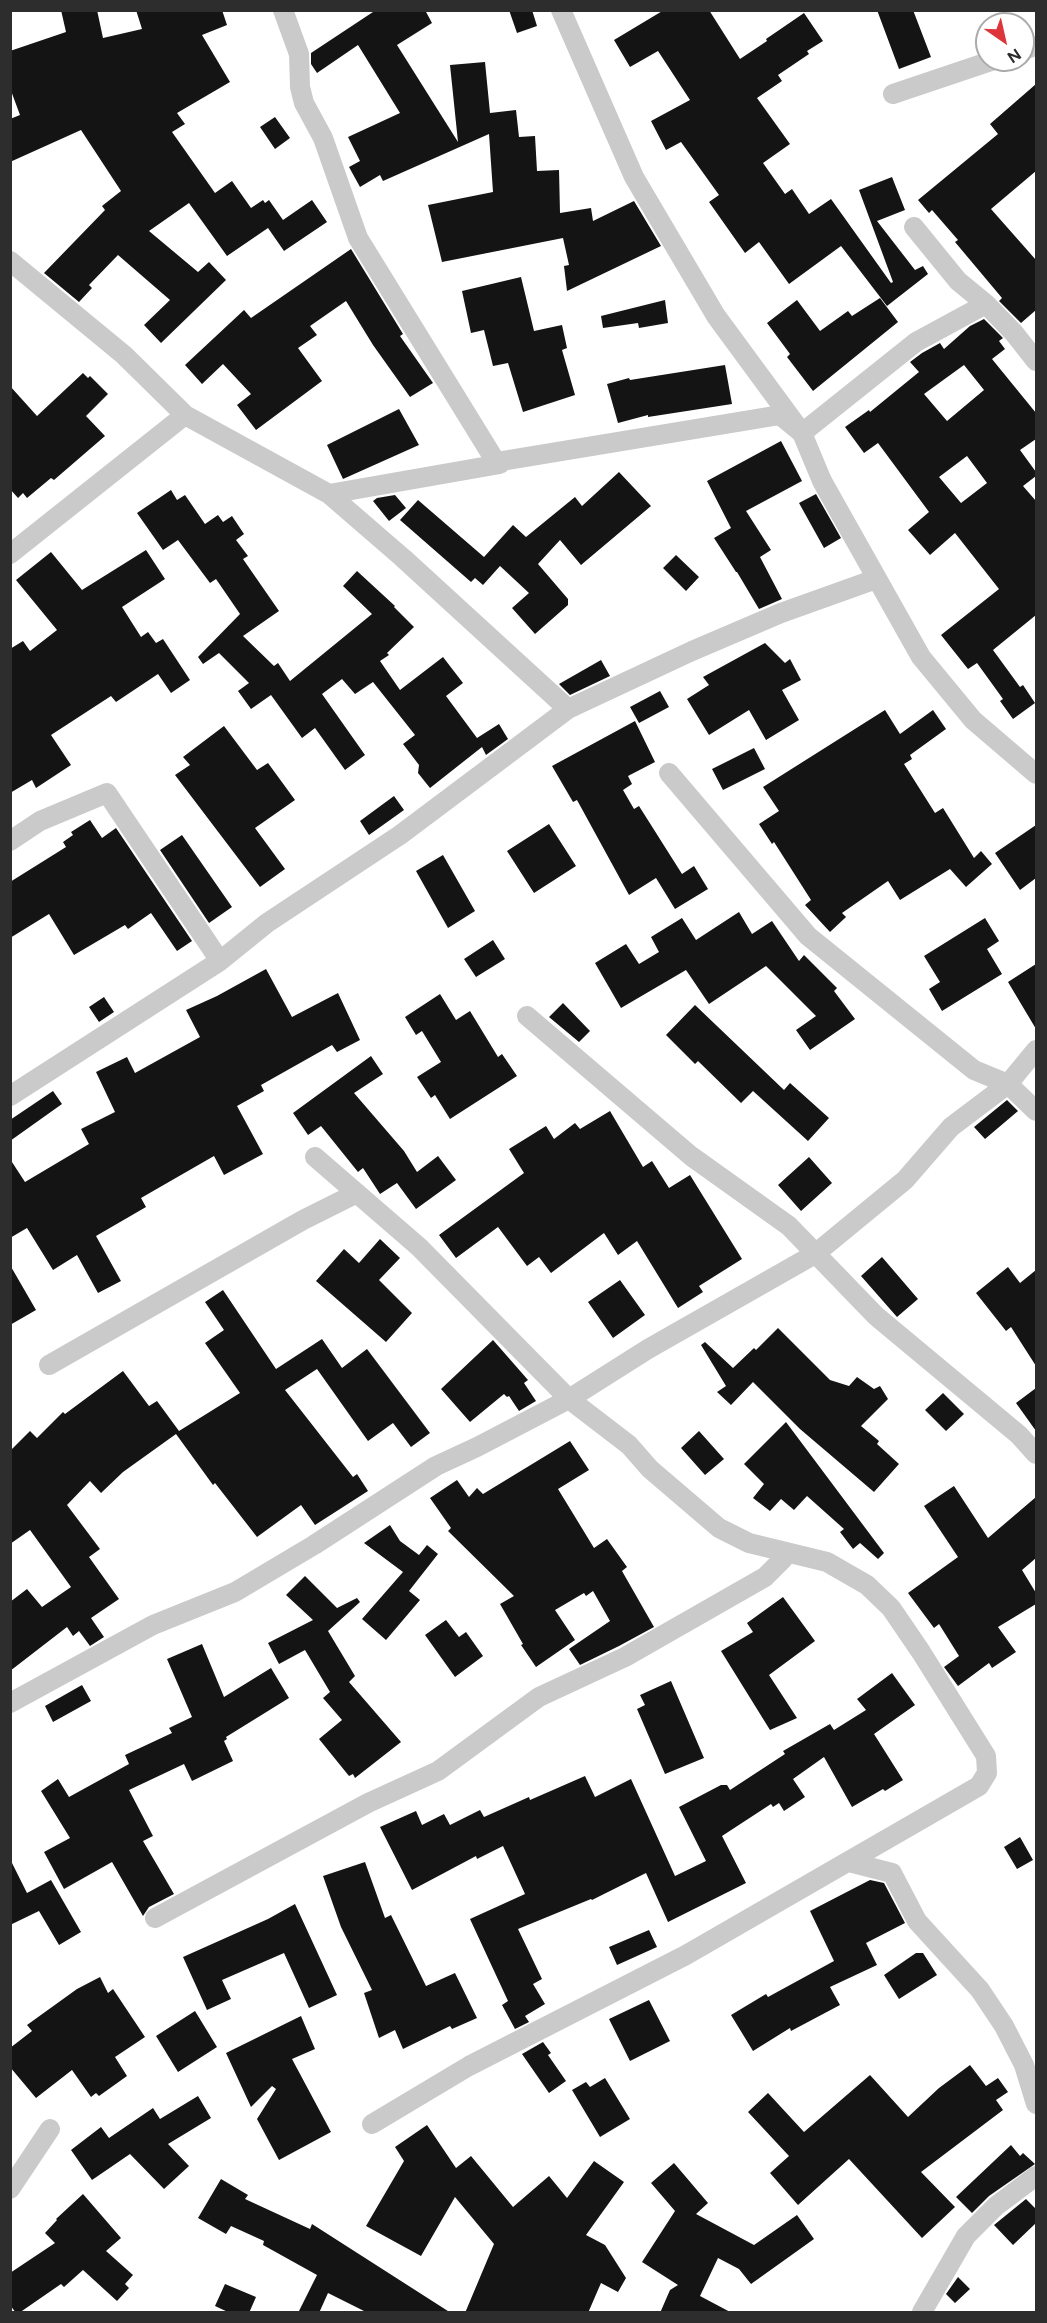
<!DOCTYPE html>
<html>
<head>
<meta charset="utf-8">
<style>
  body { margin:0 }
  #map { position:relative; width:1047px; height:2323px; overflow:hidden; background:#fff; font-family:Figtree,sans-serif }
  canvas { display:block }
  .frame { position:absolute; inset:0; border:12px solid #2d2d2d; pointer-events:none }
  .north { position:absolute; left:975px; top:12px; width:60px; height:60px; box-sizing:border-box; background:#fff; border:2px solid #ababab; border-radius:50%; rotate:146deg; font-size:16px; font-weight:700; line-height:24px; text-align:center; color:#2d2d2d }
  .north::after { content:''; display:block; margin:auto; width:21px; height:27px; background:#de353b; clip-path:polygon(50% 0,100% 100%,50% 72%,0 100%) }
</style>
</head>
<body>
<div id="map">
<canvas width="1047" height="2323"></canvas>
<div class="frame"></div>
<div class="north">N</div>
</div>
<script>
const ctx = document.querySelector('canvas').getContext('2d');
ctx.lineJoin = 'round';
function fillPath(path, color) {
  ctx.fillStyle = color;
  ctx.fill(path, 'evenodd');
}
function stroke(path, color, width, dash) {
  ctx.strokeStyle = color;
  ctx.lineWidth = width;
  ctx.lineCap = dash ? 'butt' : 'round';
  ctx.setLineDash(dash || []);
  ctx.stroke(path);
}
const building = new Path2D(`
  M61,10h36l6,28 39,-9 -6,-19h86l5,15 -25,10 28,47 -53,31 8,11 -13,8 43,61 17,-12 19,27 12,-8 2,3 4,-3 14,20 29,-20 15,22 -43,29 -16,-23 -41,28 -38,-53 -40,28 49,41 11,-10 17,18 -65,63 -17,-18 26,-25 -52,-45 -29,30 3,3 -13,14 -35,-29 61,-63 -3,-4 19,-15 -40,-61 -71,32v-43l10,-4 -10,-27v-37l56,-19z
  M376,10h49l7,13 -35,22 61,97 -8,-77 35,-3 5,51 26,-3 3,27 16,-1 2,35 22,-1 1,43 31,-5 2,13 41,-20 27,45 -94,45 -3,-25 5,-1 -6,-27 -121,24 -14,-57 65,-13 -4,-58 -106,47 -3,-6 -20,12 -11,-20 11,-6 -12,-24 52,-24 -42,-68 -41,28 -6,-9v-11z
  M509,10h23l5,16 -20,7z
  M664,10h45l31,49 27,-18 -1,-2 38,-26 19,28 -16,10 2,3 -31,21 4,6 -25,17 33,46 -27,19 22,31 7,-5 17,25 22,-15 60,84 2,-1 -34,-92 33,-13 13,33 -28,11 38,49 8,-4 5,8 -41,32 -46,-60 -52,38 -30,-42 -14,11 -36,-51 10,-7 -38,-53 -15,8 -15,-29 39,-21 -32,-49 -28,16 -16,-27z
  M877,10h36l18,47 -32,12z
  M1036,84v87l-45,38 45,51v50l-15,13 -22,-22 3,-3 -47,-56 3,-2 -26,-30 -3,3 -11,-13 80,-66 -8,-10z
  M275,117l15,21 -15,11 -15,-22z
  M351,249l52,85 -3,2 33,47 -23,14 -37,-52 -27,-44 -36,25 7,9 -19,13 24,33 -66,49 -19,-25 14,-11 -28,-30 -21,20 -17,-19 59,-55 7,8z
  M521,277l13,54 28,-6 5,23 -5,2 13,45 -52,17 -15,-49 -15,3 -9,-36 -13,3 -9,-42z
  M880,298l18,24 -85,69 -26,-34 3,-3 -23,-31 30,-23 23,31 28,-20 4,5z
  M665,300l3,23 -29,5 -1,-5 -35,5 -2,-12z
  M984,319l19,19 -4,3 6,8 -13,10 44,54v26l-16,11 16,22v4l-13,10 13,15v114l-43,35 27,37 3,-2 12,18 -22,16 -13,-18 3,-2 -26,-36 -9,6 -27,-34 58,-46 -44,-56 -25,22 -22,-25 21,-18 -51,-69 -14,10 -19,-26 24,-17 1,2 49,-40 -9,-10 12,-9 18,-10 4,6 26,-23zM964,365l20,25 -37,31 -23,-27zM967,456l20,27 -26,20 -22,-26z
  M725,365l7,39 -84,13v-2l-30,8 -11,-39 22,-6 1,2z
  M83,373l5,5 2,-2 18,18 -22,22 19,20 -51,44 -3,-2 -24,20 -4,-5 -5,5 -8,-9v-103l27,30z
  M399,409l20,36 -76,34 -16,-34z
  M781,441l21,40 -56,30 25,39 -11,7 22,42 -23,10 -22,-37h-1l-22,-34 17,-10 -24,-47z
  M619,472l32,34 -70,59 -21,-25 -22,24 30,35v6l-33,29 -23,-26 17,-15 -29,-27 -17,19 -8,-7 -4,4 -71,-62 18,-20 66,57 29,-32 13,12 49,-40 7,9z
  M171,490l6,10 8,-5 20,29 13,-9 5,7 9,-6 12,18 -8,6 12,16 -5,3 36,52 -36,25 31,30 4,-3 12,18 82,-67 -29,-28 14,-15 38,35 -1,1 20,20 -27,26 2,2 -9,6 20,29 43,-33 20,26 -17,13 31,42 22,-14 9,15 -22,16 -4,-8 -52,41 -12,-15 1,-8 -16,-21 12,-9 -42,-53 -18,12 -13,-15 -20,15 43,61 -20,15 -30,-42 -13,10 -31,-43 -20,14 -13,-18 11,-8 -30,-30 -16,11 -5,-7 42,-43 -24,-35 -6,4 -32,-43 -15,10 -26,-37z
  M816,494l25,44 -17,10 -25,-45z
  M395,495l11,13 -17,13 -16,-20 4,-3z
  M146,550l19,29 -43,28 19,30 7,-5 8,11 7,-4 27,41 -19,13 -13,-19 -42,28 -5,-6 -60,39 20,30 -35,23 -4,-8 -22,13v-144l13,-8 7,10 27,-21 -41,-50 35,-28 31,38z
  M676,555l23,22 -13,14 -23,-23z
  M765,643l20,20 5,-4 11,21 -19,10 17,30 -33,20 -17,-30 -40,25 -22,-36 22,-14 -6,-8z
  M601,660l9,16 -40,19 -11,-11z
  M660,691l9,16 -30,16 -9,-16z
  M885,710l15,24 33,-24 13,19 -36,26 2,4 -8,5 31,49 8,-5 31,50 7,-7 11,13 -26,23 -16,-18 -50,31 -12,-19 -46,32 4,4 -16,15 -25,-27 6,-5 -37,-58 -2,2 -13,-20 20,-13 -16,-24z
  M635,721l20,41 -27,14 4,8 -9,6 11,19 5,-3 43,68 12,-8 14,23 -33,20 -19,-31 -27,17 -52,-95 -4,2 -21,-36z
  M224,726l33,44 11,-7 27,37 -40,28 30,41 -25,18 -85,-112 15,-10 -7,-8z
  M754,748l11,21 -42,21 -11,-21z
  M394,796l10,14 -35,25 -9,-14z
  M90,820l12,18 14,-10 76,113 -15,10 -26,-38 -23,16 -3,-4 -51,30 -25,-41 -39,24v-56l56,-35 -3,-5 10,-7 -2,-3z
  M549,824l27,42 -42,27 -27,-42z
  M1036,825v53l-16,12 -25,-37z
  M182,835l50,72 -23,16 -49,-73z
  M443,855l32,56 -27,17 -32,-57z
  M739,912l13,22 20,-13 27,40 5,-6 33,33 -3,3 21,28 -45,31 -14,-20 20,-14 -50,-50 -57,38 -23,-34 -65,38 -26,-45 31,-19 13,20 20,-12 -8,-15 31,-19 14,22z
  M985,918l14,23 -12,8 15,25 -60,37 -13,-22 11,-7 -16,-26z
  M493,940l12,19 -29,18 -12,-18z
  M1036,964v65l-28,-47z
  M266,969l26,48 46,-24 22,47 -23,12 -5,-7 -71,40 3,6 -27,15 26,48 -39,21 -10,-19 -73,42 5,9 -50,29 25,45 -23,12 -21,-38 -24,15 -26,-42 -17,10v-79l15,23 64,-38 -8,-15 34,-17 -19,-40 31,-15 8,16 65,-36 -14,-27 31,-14z
  M440,994l16,26 14,-9 28,46 4,-3 15,22 -67,43 -15,-24 -4,3 -14,-21 24,-15 -19,-31 -6,4 -11,-18z
  M104,997l10,15 -15,10 -10,-15z
  M563,1003l27,28 -11,11 -30,-25z
  M695,1005l89,85 6,-7 39,35 -21,23 -55,-50 -12,12 -43,-42 -3,3 -29,-29z
  M371,1056l12,18 -29,19 50,58 13,21 21,-16 18,24 -40,29 -19,-26 -17,11 -17,-26 -5,4 -37,-46 -13,9 -15,-22z
  M53,1091l9,13 -52,37v-21z
  M1007,1100l11,11 -33,28 -11,-12z
  M610,1111l33,56 9,-6 17,27 21,-13 52,84 -43,27 4,6 -25,16 -41,-67 -19,14 -14,-22 -53,40 -12,-16 -12,9 -29,-39 -42,31 -17,-23 85,-62 -15,-24 37,-23 8,13 21,-16 5,6z
  M809,1157l23,26 -31,28 -23,-26z
  M380,1239l20,19 -21,22 33,33 -26,29 -70,-61 28,-32 15,14z
  M882,1257l36,42 -21,18 -36,-41z
  M10,1265l26,45 -26,15z
  M1008,1267l12,16 16,-13v96l-25,-39 -5,4 -30,-38z
  M620,1280l25,35 -32,23 -25,-36z
  M223,1290l53,79 46,-30 20,29 25,-19 63,84 -19,14 -18,-24 -25,18 -51,-72 -32,21 68,87 4,-3 11,17 -53,34 -14,-20 -44,32 -42,-54 -2,2 -37,-51 -53,38 -22,21 -11,-12 -23,24 33,44 -11,8 30,42 -28,19 13,19 -14,9 -11,-15 -6,5 -6,-9 -57,44v-69l17,-13 15,18 29,-20 -41,-57 -20,14v-93l20,-20 7,7 26,-26 2,2 58,-43 26,35 8,-5 22,30 61,-38 -35,-50 19,-13 -19,-28z
  M778,1328l52,52 19,6 8,-9 17,12 6,-3 8,13 -27,27 18,15 -2,3 22,20 -25,28 -74,-63 -47,-47 -22,23 -14,-13 9,-6 -25,-41 4,-3 28,26 21,-20 2,2z
  M493,1340l35,40 -4,3 12,18 -17,10 -10,-15 -2,1 -3,-3 -34,28 -29,-33z
  M1036,1388v43l-20,-28z
  M943,1393l21,21 -18,17 -21,-21z
  M786,1422l98,131 -6,6 -18,-16 -7,6 -13,-17 4,-3 -37,-33 -13,14 -13,-11 -11,12 -17,-13 11,-14 -20,-20z
  M699,1431l25,28 -19,16 -24,-27z
  M570,1441l19,29 -31,19 36,59 13,-9 20,28 -5,4 32,56 -35,19 -39,19 -11,-16 41,-28 -17,-30 -7,5 -2,-3 -29,17 20,30 -39,27 -15,-22 2,-1 -23,-40 14,-8 -66,-65 3,-3 -21,-30 27,-18 12,17 8,-9 6,6z
  M954,1486l34,52 48,-41v61l-14,12 14,23v11l-38,23 18,25 -24,16 -3,-5 -31,23 -14,-19 15,-11 -20,-32 -5,4 -26,-35 50,-36 -34,-51z
  M390,1525l10,16 19,14 8,-10 11,9 -29,37 11,9 -34,40 -24,-21 41,-47 -39,-29z
  M305,1576l32,32 20,-10 3,4 -32,29 27,45 -6,6 52,60 -46,36 -2,-4 -4,2 -30,-37 23,-19 -19,-22 7,-6 -25,-42 -26,14 -11,-21 45,-23 -27,-25z
  M783,1597l32,44 -46,34 28,43 -27,12 -49,-79 32,-19 -6,-9z
  M446,1620l13,17 7,-5 17,24 -28,21 -30,-42z
  M202,1644l22,53 47,-29 18,30 -63,39 1,2 -3,2 9,20 -41,20 -8,-17 -55,26 24,46 -10,5 31,53 -25,13 -6,9 -31,-54 -48,27 -20,-37 26,-14 -29,-47 17,-12 11,18 60,-33 -4,-9 47,-22 -3,-5 23,-11 -25,-58z
  M892,1673l23,32 -41,29 29,46 -18,11 -2,-2 -31,18 -28,-50 -31,22 12,18 -21,14 -5,-8 -6,4 -2,-3 -49,32 24,47 -78,39 -22,-49 -54,27 -1,-1 -73,30 24,50 -9,5 12,20 -20,12 4,6 -14,7 -13,-24 6,-4 -38,-82 55,-25 -22,-48 -26,13 -1,-3 -64,34 -32,-63 36,-16 6,14 22,-11 6,11 30,-15 4,7 45,-20 1,3 55,-24 10,21 36,-18 44,97 31,-15 -27,-54 42,-22h6l3,5 55,-36 -2,-3 47,-27 4,6 32,-20 -9,-11z
  M671,1681l33,77 -39,16 -28,-65 8,-4 -5,-10z
  M82,1685l9,16 -38,21 -8,-16z
  M1020,1837l13,23 -16,9 -13,-22z
  M10,1859l17,34 24,-13 30,52 -22,13 -20,-34 -29,14z
  M365,1862l20,56 6,-3 35,71 29,-13 22,45 -25,11 -2,-3 -47,23 -8,-19 -16,8 -15,-45 8,-3 -31,-63 -18,-51z
  M870,1880l14,3 21,40 -39,20 11,22 -47,22 10,18 -49,26 -1,-3 -37,23 -22,-36 35,-21 2,3 66,-36 -24,-50z
  M295,1904l42,91 -28,13 -25,-55 -62,27 9,19 -24,11 -24,-53 85,-38z
  M649,1930l8,17 -40,18 -8,-18z
  M916,1953h7l14,22 -38,24 -15,-24z
  M100,1977l8,16 5,-4 32,48 -30,20 12,19 -28,20 -3,-3 -5,4 -19,-27 -36,28 -26,-31v-19l22,-17 -5,-6 50,-36z
  M649,2000l21,41 -40,20 -21,-42z
  M195,2011l22,36 -39,25 -22,-36z
  M301,2016l14,33 -23,10 39,73 -52,28 -22,-41 19,-30 -4,-3 -21,21 -25,-54z
  M543,2042l8,11 -3,2 18,26 -17,12 -27,-39z
  M970,2065l16,21 12,-8 10,14 -12,8 7,10 -82,62 34,35 -33,31 -73,-79 -51,46 -28,-32 19,-17 -41,-44 20,-19 36,39 66,-57 38,42 31,-29z
  M605,2078l25,41 -30,18 -28,-47 14,-8 4,5z
  M198,2096l13,22 -43,26 21,22 -25,23 -34,-35 -38,26 -21,-30 30,-23 8,11 44,-30 7,11z
  M427,2125l29,43 15,-12 42,51 36,-31 18,22 27,-37 30,21 -38,53 19,10 21,33 -8,14 -17,-9 -13,30h-123l29,-69 -39,-47 -34,59 -55,-30 38,-65 -9,-14z
  M1011,2145l9,11 3,-3 12,11 -46,32 -17,17 -16,-16z
  M674,2163l34,40 -12,11 58,31 43,-30 17,24 -63,45 -12,-15 -21,-11 -18,38 32,17h-72l10,-23 8,-5 -36,-23 33,-51 -24,-28z
  M221,2179l27,16 -3,4 65,30 2,-5 139,89h-83l-40,-20 -9,20h-21l19,-38 -54,-30 1,-4 -33,-15 -5,8 -28,-16z
  M83,2194l38,44 -15,13 27,24 -8,9 4,4 -12,13 -34,-31 -19,17 -3,-3 -42,29h-3l-6,-8v-32l45,-30 -10,-10 12,-13 -1,-1z
  M1026,2199l10,10v14l-23,22 -19,-20z
  M958,2277l12,12 -15,14 -9,-9z
  M225,2284l31,13 -7,16h-19l-15,-7z`);
const minor = new Path2D(`
  M283,10l16,44 1,33 4,16 19,35 35,100 138,224
  M561,10l73,167 82,139 86,117 20,48 99,176 52,63 63,54
  M1023,50l13,-4
  M893,94l101,-34
  M914,227l44,54 28,23 28,29 22,28
  M10,261l114,94 61,60 144,79 74,64 165,151
  M329,494l171,-30 -4,-2 284,-47 22,18 114,-91 70,-38
  M10,554l175,-139
  M669,773l139,163 166,134 34,14 28,27
  M10,841l30,-20 67,-28 113,168
  M527,1016l164,140 98,70 87,90 143,119 17,19
  M10,1096l210,-135 47,-38 133,-88 168,-126 124,-58 89,-38 95,-34
  M315,1157l104,90 150,152 60,46 21,24 69,59 30,15 78,19 40,23 24,23 30,44 65,104 1,17 -8,13 -293,169 -217,111 -97,58
  M49,1365l254,-145 54,-27
  M10,1703l143,-78 82,-33 79,-47 122,-79 41,-19 92,-48 79,-50 167,-95 90,-74 46,-53 57,-43 28,-34
  M849,1862l43,11 25,48 63,69 24,36 20,39 12,39
  M155,1918l213,-115 70,-32 101,-74 86,-40 140,-80 18,-18 -3,-8
  M10,2189l40,-60
  M922,2312l44,-76 30,-30 40,-30`);
fillPath(building, '#141414');
stroke(minor, '#cacaca', 20);
</script>
</body>
</html>
